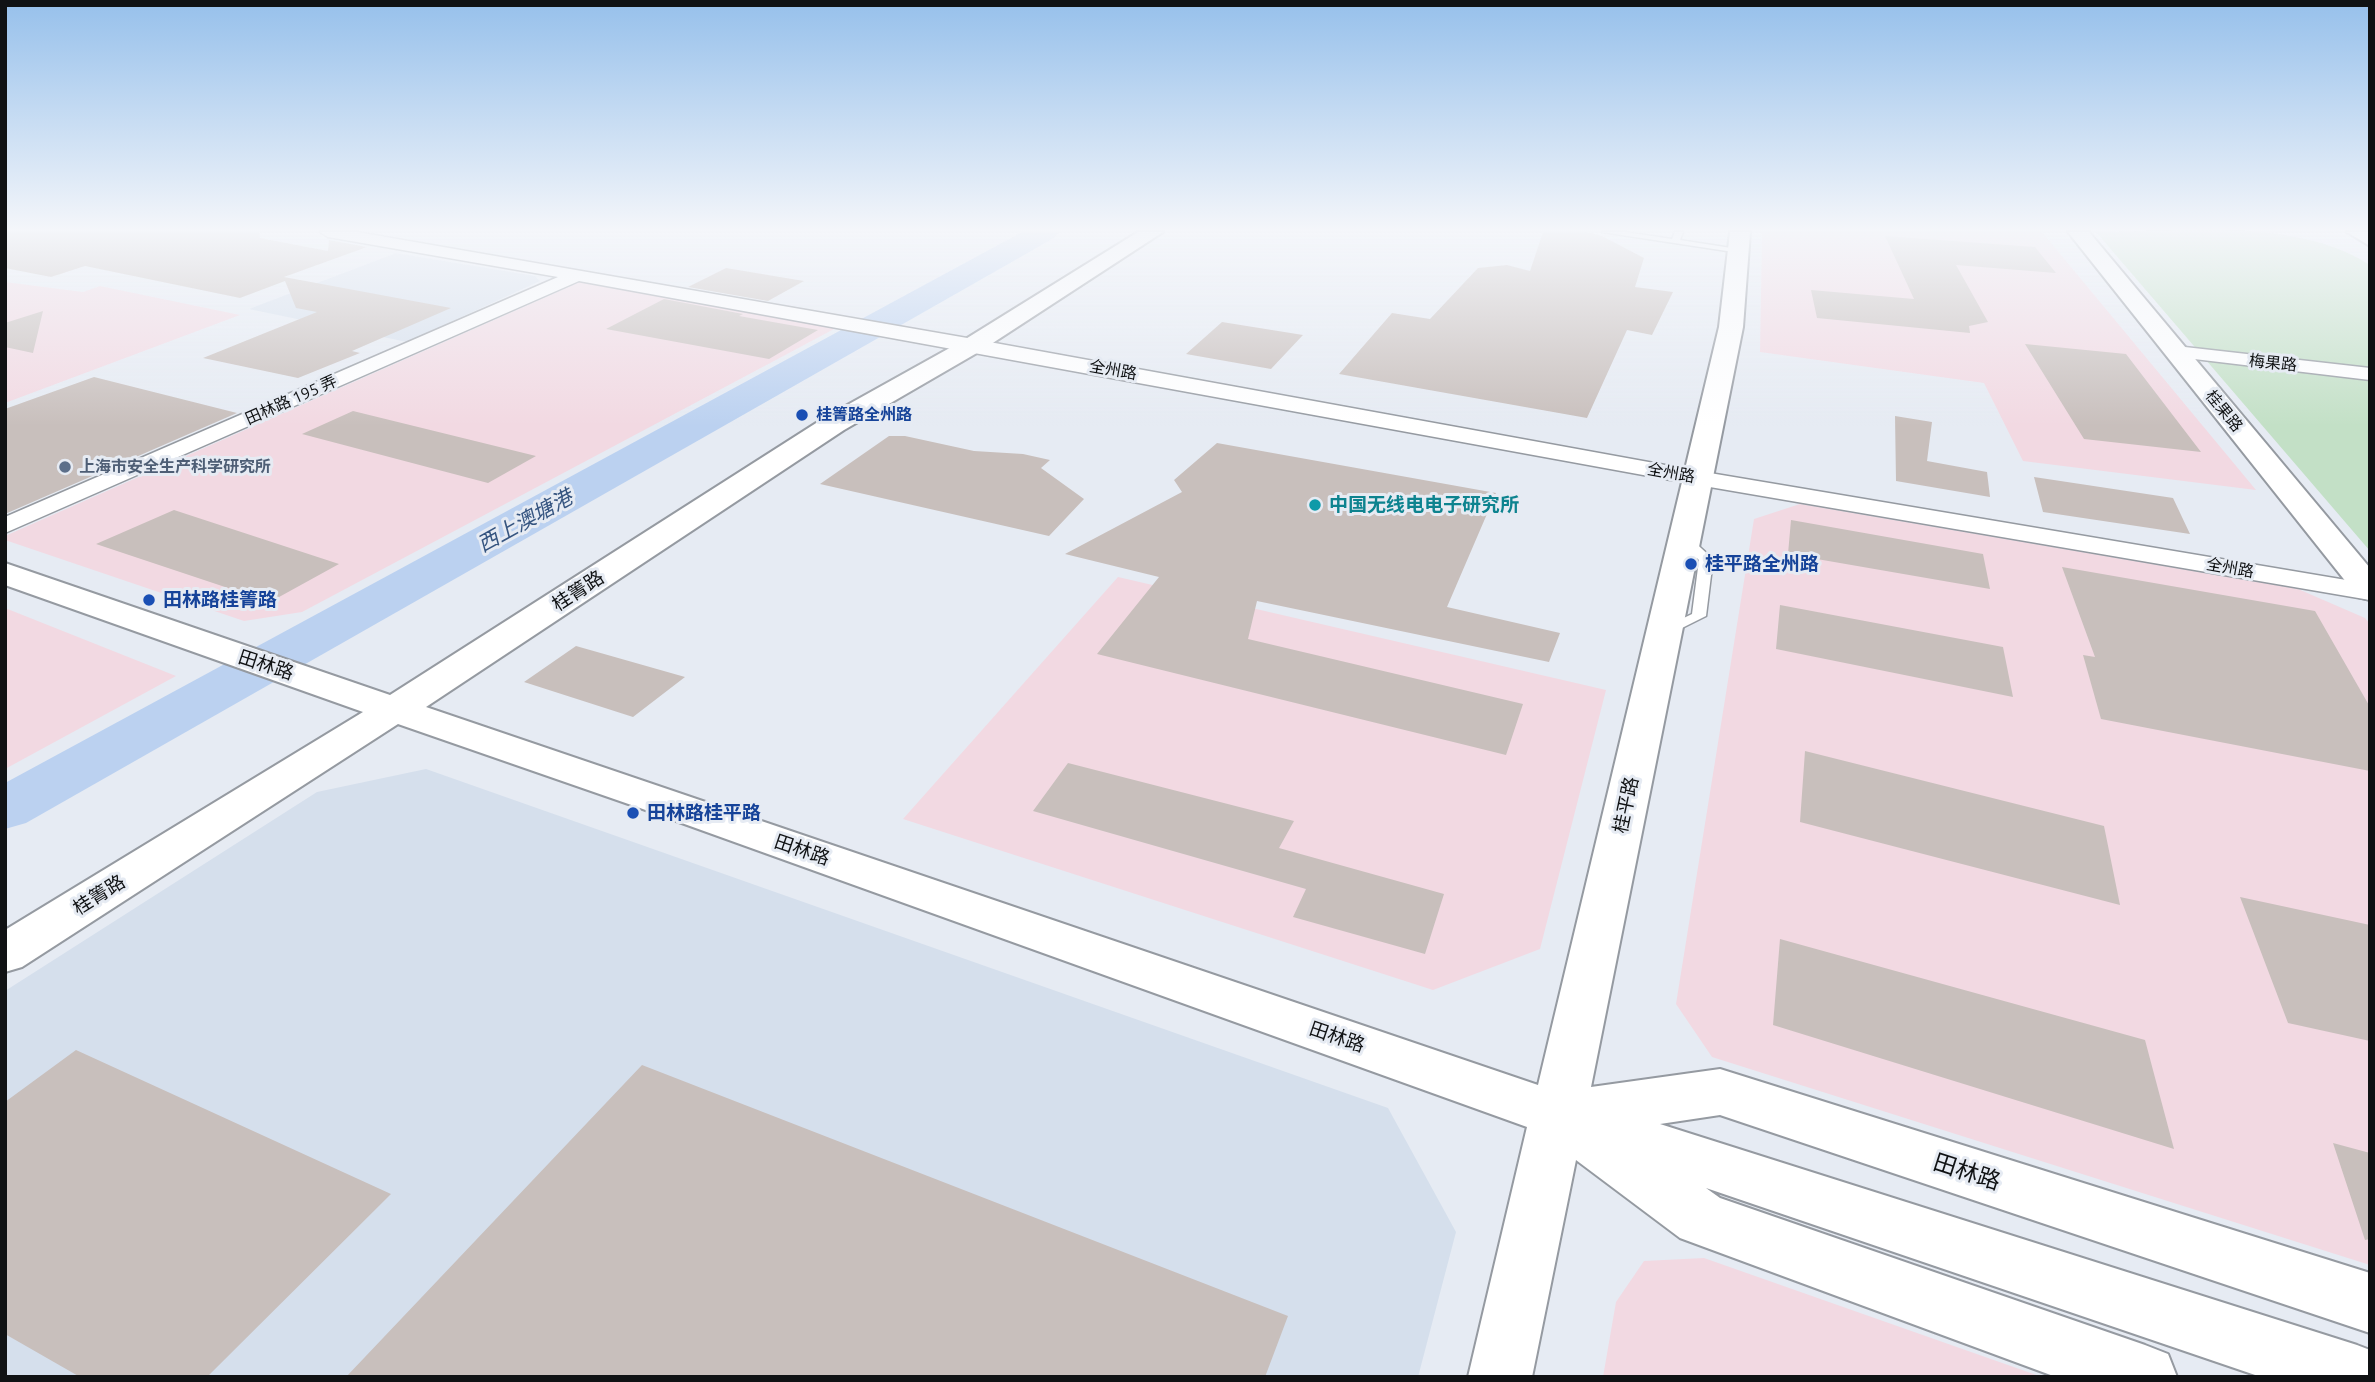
<!DOCTYPE html>
<html>
<head>
<meta charset="utf-8">
<style>
  body { margin:0 }
  #map { position:relative; width:2375px; height:1382px; overflow:hidden; background:#e6ebf3; font-family:Ubuntu,sans-serif }
  canvas { display:block }
  .frame { position:absolute; inset:0; border:7px solid #101214; pointer-events:none }
</style>
</head>
<body>
<div id="map">
<canvas width="2375" height="1382"></canvas>
<div class="frame"></div>
</div>
<script>
const ctx = document.querySelector('canvas').getContext('2d');
ctx.lineJoin = 'round';
function fillPath(path, color) {
  ctx.fillStyle = color;
  ctx.fill(path, 'evenodd');
}
function stroke(path, color, width, dash) {
  ctx.strokeStyle = color;
  ctx.lineWidth = width;
  ctx.lineCap = dash ? 'butt' : 'round';
  ctx.setLineDash(dash || []);
  ctx.stroke(path);
}
function drawText(font, color, halo, rows, align = 'center') {
  ctx.font = font + ' Ubuntu,"Noto Sans SC",sans-serif';
  ctx.lineWidth = 6;
  ctx.setLineDash([]);
  ctx.textBaseline = 'middle';
  ctx.strokeStyle = halo;
  ctx.fillStyle = color;
  for (const [text, x, y, turn = 0] of rows) {
    ctx.save();
    ctx.translate(x, y);
    ctx.rotate((+turn || 0) * Math.PI / 180);
    ctx.textAlign = isNaN(turn) ? turn : align;
    if (halo) ctx.strokeText(text, 0, 0);
    ctx.fillText(text, 0, 0);
    ctx.restore();
  }
}
const commercial = new Path2D(`
  M1762,232h280l214,258 -233,-29 -39,-78 -224,-31z
  M5,282l78,10 17,-6 140,29 -235,88z
  M580,282l256,46 -534,284 -58,9 -239,-81v-4z
  M1800,504l498,85 67,29 5,6v641l-658,-208 -36,-53 78,-485z
  M1118,577l488,113 -66,259 -107,41 -530,-171z
  M5,608l171,68 -171,93z
  M1704,1258l338,119h-439l13,-75 28,-41z`);
const built = new Path2D(`
  M396,253l139,23 5,5 -133,61 -158,-33z
  M426,769l962,339 68,124 -38,145h-1413v-386l312,-199z`);
const green = new Path2D(`
  M2096,232c85,0 200,-15 274,33v286z`);
const river = new Path2D(`
  M1022,232h37l-5,6 -1028,585 -21,6v-46z`);
const building = new Path2D(`
  M5,232h254l1,6 68,13 1,-11 38,7 -83,30 167,31 -99,43 8,2 -62,25 -95,-20 114,-46 -21,-4 -11,-27 -45,17 -155,-32 -34,11 -46,-9z
  M1543,232h42l17,4 42,22 -9,29 38,5 -21,43 -25,-5 -40,88 -248,-44 53,-61 38,6 48,-51 29,-3 23,6z
  M1885,236l150,11 21,26 -100,-8 32,57 -19,4 1,7 -153,-15 -6,-28 103,9z
  M726,268l78,13 -36,20 -80,-14z
  M664,299l79,15 -4,2 79,14 -49,29 -163,-30z
  M43,311l-10,42 -28,-6v-24z
  M1222,322l81,13 -32,34 -85,-15z
  M2025,344l101,10 75,98 -117,-13z
  M94,377l143,36 -232,101v-105z
  M353,411l183,45 -48,27 -186,-49z
  M1895,416l37,6 -5,39 60,11 3,25 -94,-16z
  M889,436h16l69,15 49,3 27,6 -9,8 43,31 -35,37 -229,-52z
  M1217,443l279,50 -49,114 113,26 -11,29 -292,-61 -9,38 275,65 -17,51 -409,-101 62,-77 -94,-23 117,-62 -8,-12z
  M2034,477l139,21 17,36 -147,-22z
  M174,510l165,54 -69,38 -174,-58z
  M1791,520l192,34 7,35 -202,-35z
  M2062,567l253,44 55,96v64l-269,-52 -18,-64 12,2z
  M1780,605l223,42 10,50 -237,-48z
  M576,646l109,31 -52,40 -109,-35z
  M1805,751l299,75 16,79 -320,-83z
  M1068,763l226,58 -15,27 165,46 -19,60 -132,-37 13,-28 -273,-78z
  M2240,897l130,28v116l-82,-18z
  M1780,939l365,101 29,109 -401,-124z
  M76,1050l315,144 -184,183h-127l-75,-43v-232z
  M642,1065l646,251 -23,61h-919z
  M2333,1143l37,10v86l-5,1z`);
const lane = new Path2D(`
  M1602,232h23l47,7 3,-7h8l-3,8 64,10 -4,3z
  M1684,536l5,1 24,22 -7,57 -40,20 -7,-4 2,-3 31,-15 7,-54 -22,-20z`);
const street = new Path2D(`
  M320,232h37l616,107 725,132 672,113v16l-672,-115 -1119,-204 -574,252v-16l553,-240 -230,-40z
  M2176,346l194,22v12l-201,-24 -3,-4z`);
const secondary = new Path2D(`
  M1138,232h25l-181,118 -138,80 -418,277 1112,378 181,-758 11,-95h20l-7,95 -152,760 129,-18 650,204v60l-650,-218 -60,9 697,221 13,5v27h-109l-555,-189 14,10 425,147 23,9 9,23h-121l-376,-139 -104,-78 -44,217h-64l59,-250 -887,-319 -242,-84 -376,243 -17,5v-42l358,-218 -358,-127v-22l385,132 434,-277 140,-78z
  M2068,232h21l281,336v32l-12,-3z`);
const primary = new Path2D(`
  M2347,232h23v14z`);
const markers = [
  [802,415,7,"#1a4fb4"],
  [65,467,7,"#5c6f8a"],
  [1315,505,7,"#0f9aa8"],
  [1691,564,7,"#1a4fb4"],
  [149,600,7,"#1a4fb4"],
  [633,813,7,"#1a4fb4"]
];
const farStreetnames = [
  ["梅果路",2273,363,6],
  ["全州路",1113,370,10],
  ["田林路 195 弄",291,400,-24],
  ["桂果路",2224,411,51],
  ["全州路",1671,473,10],
  ["全州路",2230,568,10]
];
const farTransitnames = [
  ["桂箐路全州路",816,415]
];
const farServicenames = [
  ["上海市安全生产科学研究所",79,467]
];
const cultureNames = [
  ["中国无线电电子研究所",1329,505]
];
const transitNames = [
  ["桂平路全州路",1705,564],
  ["田林路桂箐路",163,600],
  ["田林路桂平路",647,813]
];
const streetNames = [
  ["桂箐路",578,591,-33],
  ["田林路",266,665,18],
  ["桂平路",1626,805,-78],
  ["田林路",802,850,19],
  ["桂箐路",99,895,-32],
  ["田林路",1337,1037,19]
];
const waterNames = [
  ["西上澳塘港",525,521,-29]
];
const nearStreetnames = [
  ["田林路",1967,1172,18]
];
fillPath(commercial, '#f2d9e2');
fillPath(built, '#d5dfec');
fillPath(green, '#c3e0c6');
fillPath(river, '#bbd1f0');
fillPath(building, '#c8bfbc');
stroke(lane, '#959aa1', 3);
stroke(street, '#959aa1', 3);
stroke(secondary, '#959aa1', 4);
stroke(primary, '#959aa1', 4);
fillPath(lane, '#fff');
fillPath(street, '#fff');
fillPath(secondary, '#fff');
fillPath(primary, '#fff');
const sky = ctx.createLinearGradient(0, 0, 0, 426);
sky.addColorStop(0, '#96c0eb');
sky.addColorStop(0.54, '#f4f6fa');
sky.addColorStop(1, '#f4f6fa00');
ctx.fillStyle = sky;
ctx.fillRect(0, 0, 2375, 426);
for (const [x, y, r, color] of markers) {
  const dot = new Path2D();
  dot.arc(x, y, r, 0, 2 * Math.PI);
  ctx.fillStyle = color;
  ctx.fill(dot);
  stroke(dot, '#e6ebf3', 2.5);
}
drawText('16px', '#101214', '#e6ebf3', farStreetnames);
drawText('bold 16px', '#164399', '#e6ebf3', farTransitnames, 'left');
drawText('bold 16px', '#4e5e75', '#e6ebf3', farServicenames, 'left');
drawText('bold 19px', '#0d838f', '#e6ebf3', cultureNames, 'left');
drawText('bold 19px', '#164399', '#e6ebf3', transitNames, 'left');
drawText('19px', '#101214', '#e6ebf3', streetNames);
drawText('italic 21px', '#365580', '#e6ebf3', waterNames);
drawText('23px', '#101214', '#e6ebf3', nearStreetnames);
</script>
</body>
</html>
